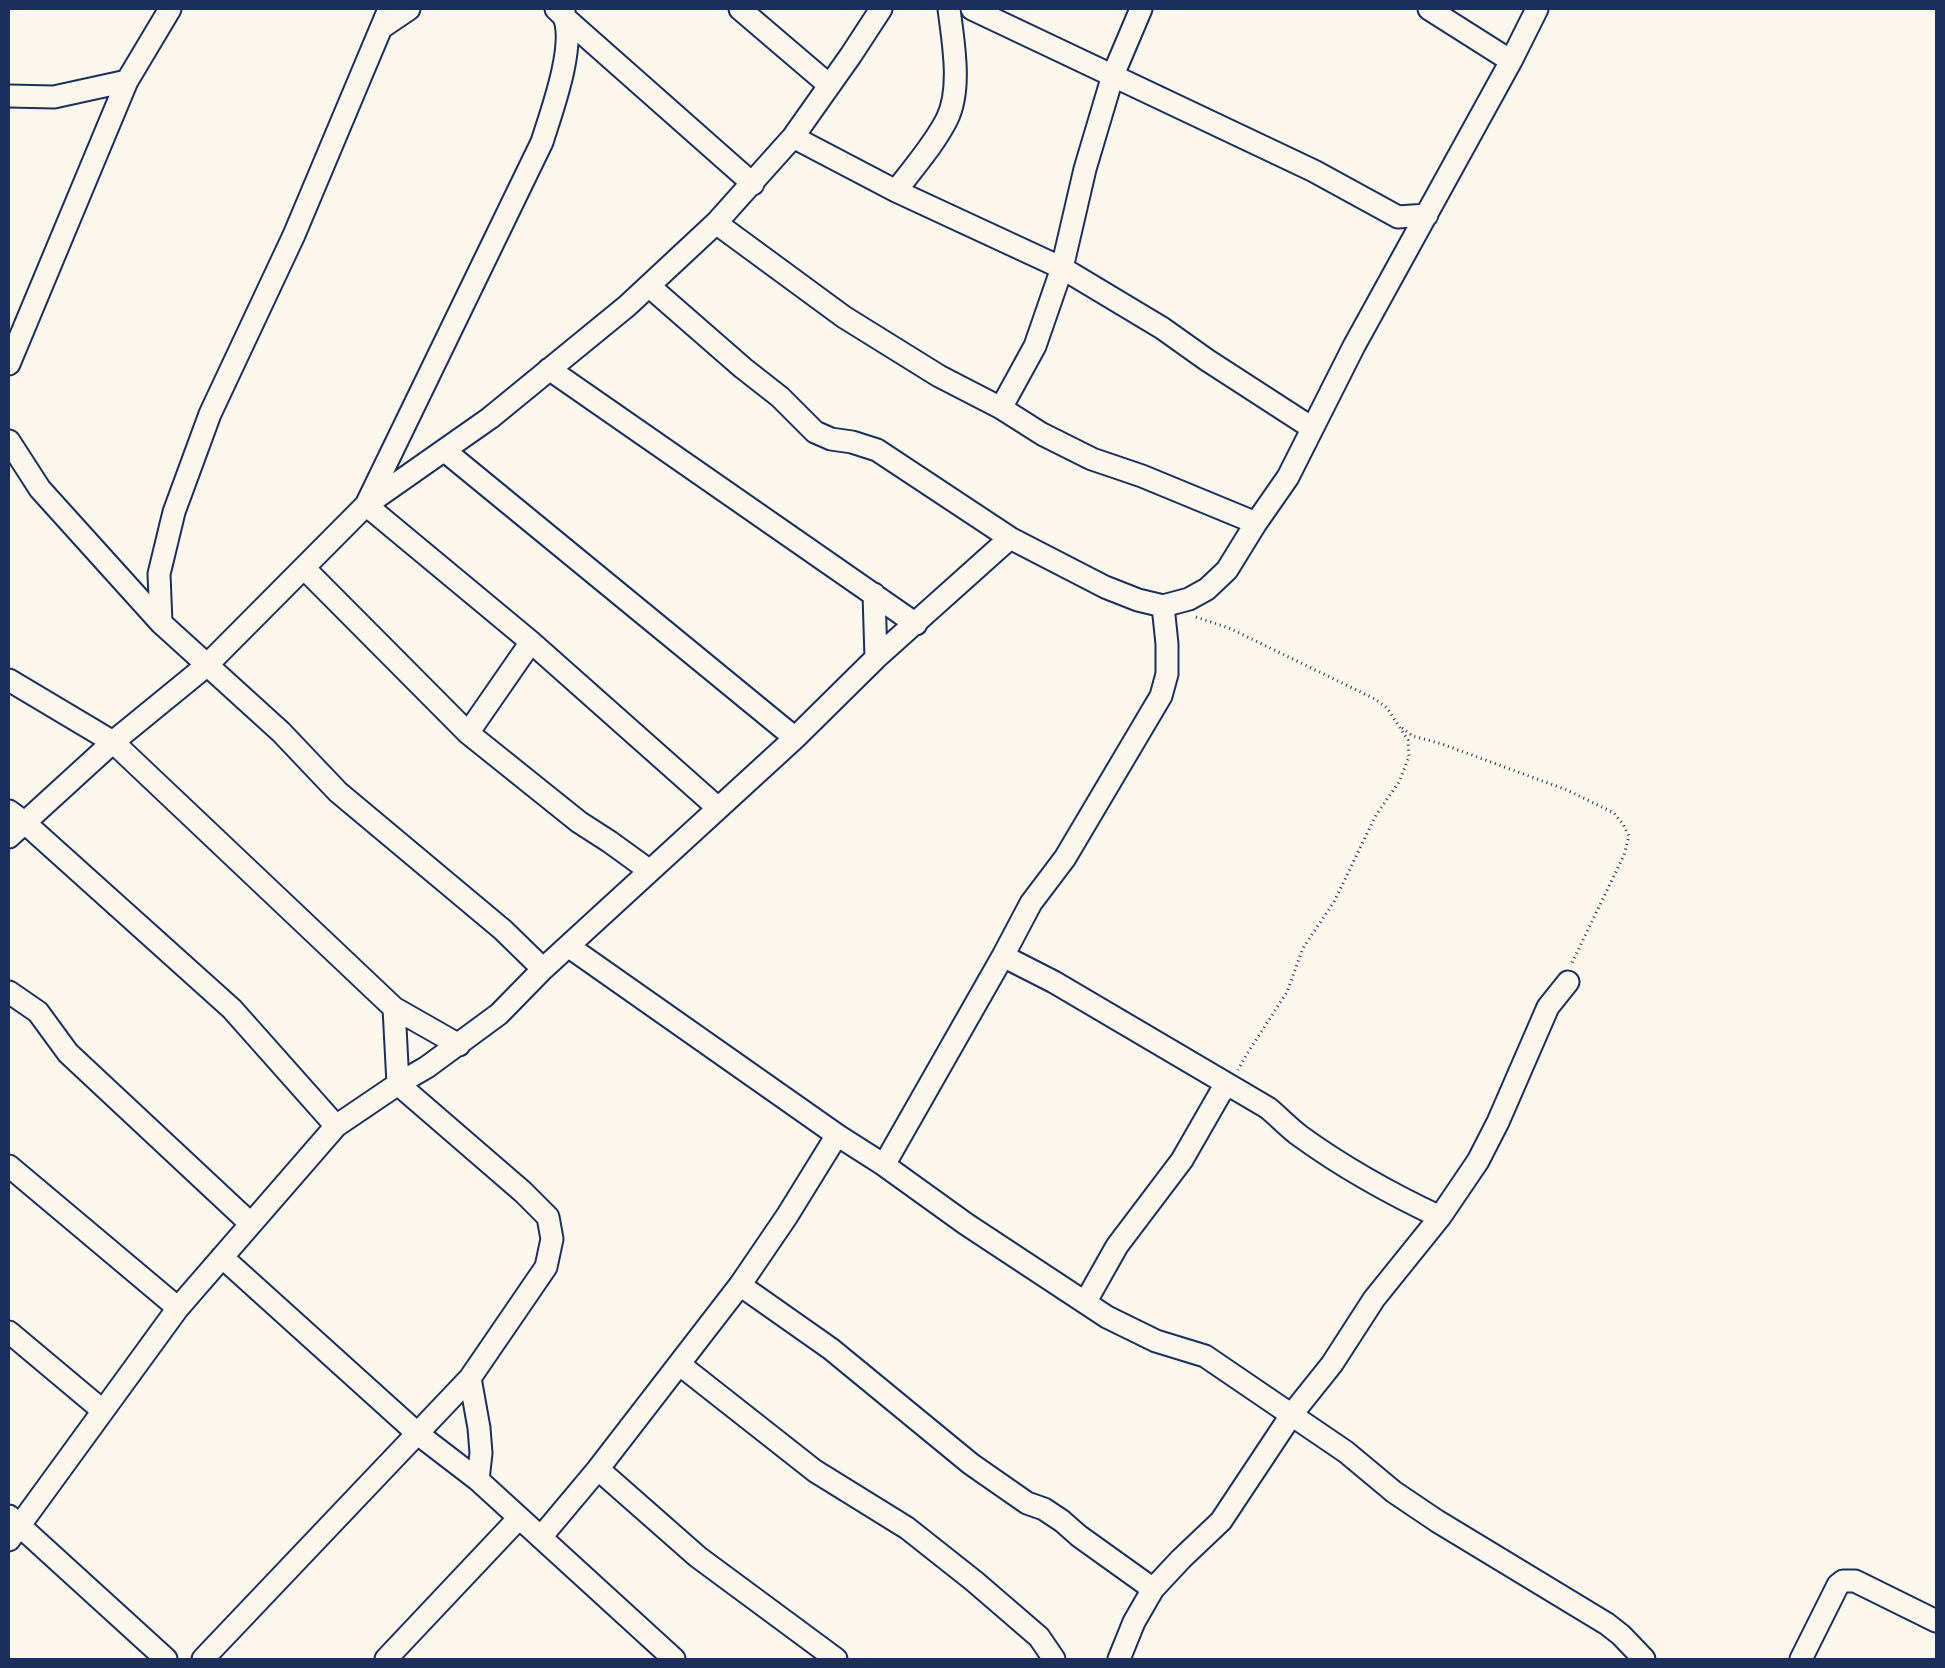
<!DOCTYPE html>
<html>
<head>
<meta charset="utf-8">
<style>
  body { margin:0 }
  #map { position:relative; width:1945px; height:1668px; overflow:hidden; background:#fbf7ec; font-family:Sriracha,sans-serif }
  canvas { display:block }
  .frame { position:absolute; inset:0; border:10px solid #1b2f5e; pointer-events:none }
</style>
</head>
<body>
<div id="map">
<canvas width="1945" height="1668"></canvas>
<div class="frame"></div>
</div>
<script>
const ctx = document.querySelector('canvas').getContext('2d');
ctx.lineJoin = 'round';
function stroke(path, color, width, dash) {
  ctx.strokeStyle = color;
  ctx.lineWidth = width;
  ctx.lineCap = dash ? 'butt' : 'round';
  ctx.setLineDash(dash || []);
  ctx.stroke(path);
}
const path = new Path2D(`
  M1196,617l33,11 146,71 12,9 21,32 1,17 -10,25 -23,33 -42,87 -31,46 -16,44 -40,62 -9,16
  M1402,728l11,8 29,8 125,46 47,23 9,11 6,12 -5,19 -53,110`);
const minor = new Path2D(`
  M556,9c2,2 6,5 8,8 12,29 -13,96 -22,125l-176,363 165,137 187,166
  M740,9l89,76
  M972,9l342,162 84,46 29,-2
  M1429,9l82,52
  M564,11l-1,5 190,168
  M381,28l28,-19
  M9,96l45,1 73,-16
  M793,137l103,54 166,77 100,60 45,32 105,68
  M896,191c17,-23 38,-46 51,-72 15,-30 6,-78 2,-110
  M716,223l128,94 95,59 62,32 41,26 50,25 50,17 114,47
  M649,286l94,82 37,29 35,35 16,7 21,3 25,8 133,88 95,49 33,13 25,6 26,-7 18,-10 20,-19 29,-47 32,-46 66,-131 157,-285 26,-52
  M9,364l118,-283 43,-72
  M549,369l367,255
  M1001,408l34,-62 27,-78 23,-99 28,-94 28,-66
  M9,441l31,48 121,134 120,109 57,60 165,138 40,39
  M445,451l350,287
  M304,568l164,165 111,89 31,20 40,29
  M874,594l2,64
  M161,623l-2,-49 15,-62 36,-98 84,-179 95,-226
  M9,680l104,62 281,266 65,37
  M468,733l63,-91
  M9,811l15,11 208,187 104,117
  M9,837l104,-95 93,-76 160,-161 124,-87 137,-112 89,-83 77,-86 58,-82 30,-46
  M568,946l269,189 47,30 82,59 141,93 49,24 49,15 141,96 48,40 43,29 170,103 14,11 23,24
  M1003,956l51,26 214,126c11,9 21,20 32,28 44,32 91,58 140,81
  M9,992l29,20 30,41 183,171
  M884,1165l119,-209 28,-53 34,-45 96,-162 6,-22v-30l-4,-38
  M9,1166l169,142
  M222,1257l196,177 60,46 196,179
  M740,1285l91,64 140,115 56,39 17,6 18,12 17,15 74,53
  M1086,1301l31,-55 65,-86 39,-68 8,-6
  M9,1332l93,78
  M679,1364l136,107 92,57 67,53 65,56 15,22
  M470,1378l9,50 2,25 -3,27
  M598,1469l100,88 138,102
  M9,1516l157,143
  M541,1537l57,-68 142,-184 47,-69 50,-81
  M9,1540l169,-232 158,-182 62,-42 29,-17 72,-53 44,-45 252,-231 81,-80 134,-120
  M203,1659l267,-281 76,-111 6,-28 -4,-22 -25,-25 -125,-108 -4,-76
  M386,1659l133,-141
  M1119,1659l15,-37 19,-33 28,-30 40,-38 71,-107 40,-50 42,-65 66,-82 38,-56 20,-39 50,-115 20,-25
  M1801,1659l37,-74 5,-4h12l81,40`);
stroke(minor, '#1b2f5e', 25);
stroke(path, '#1b2f5e', 3, [1, 4]);
stroke(minor, '#fbf7ec', 21);
</script>
</body>
</html>
